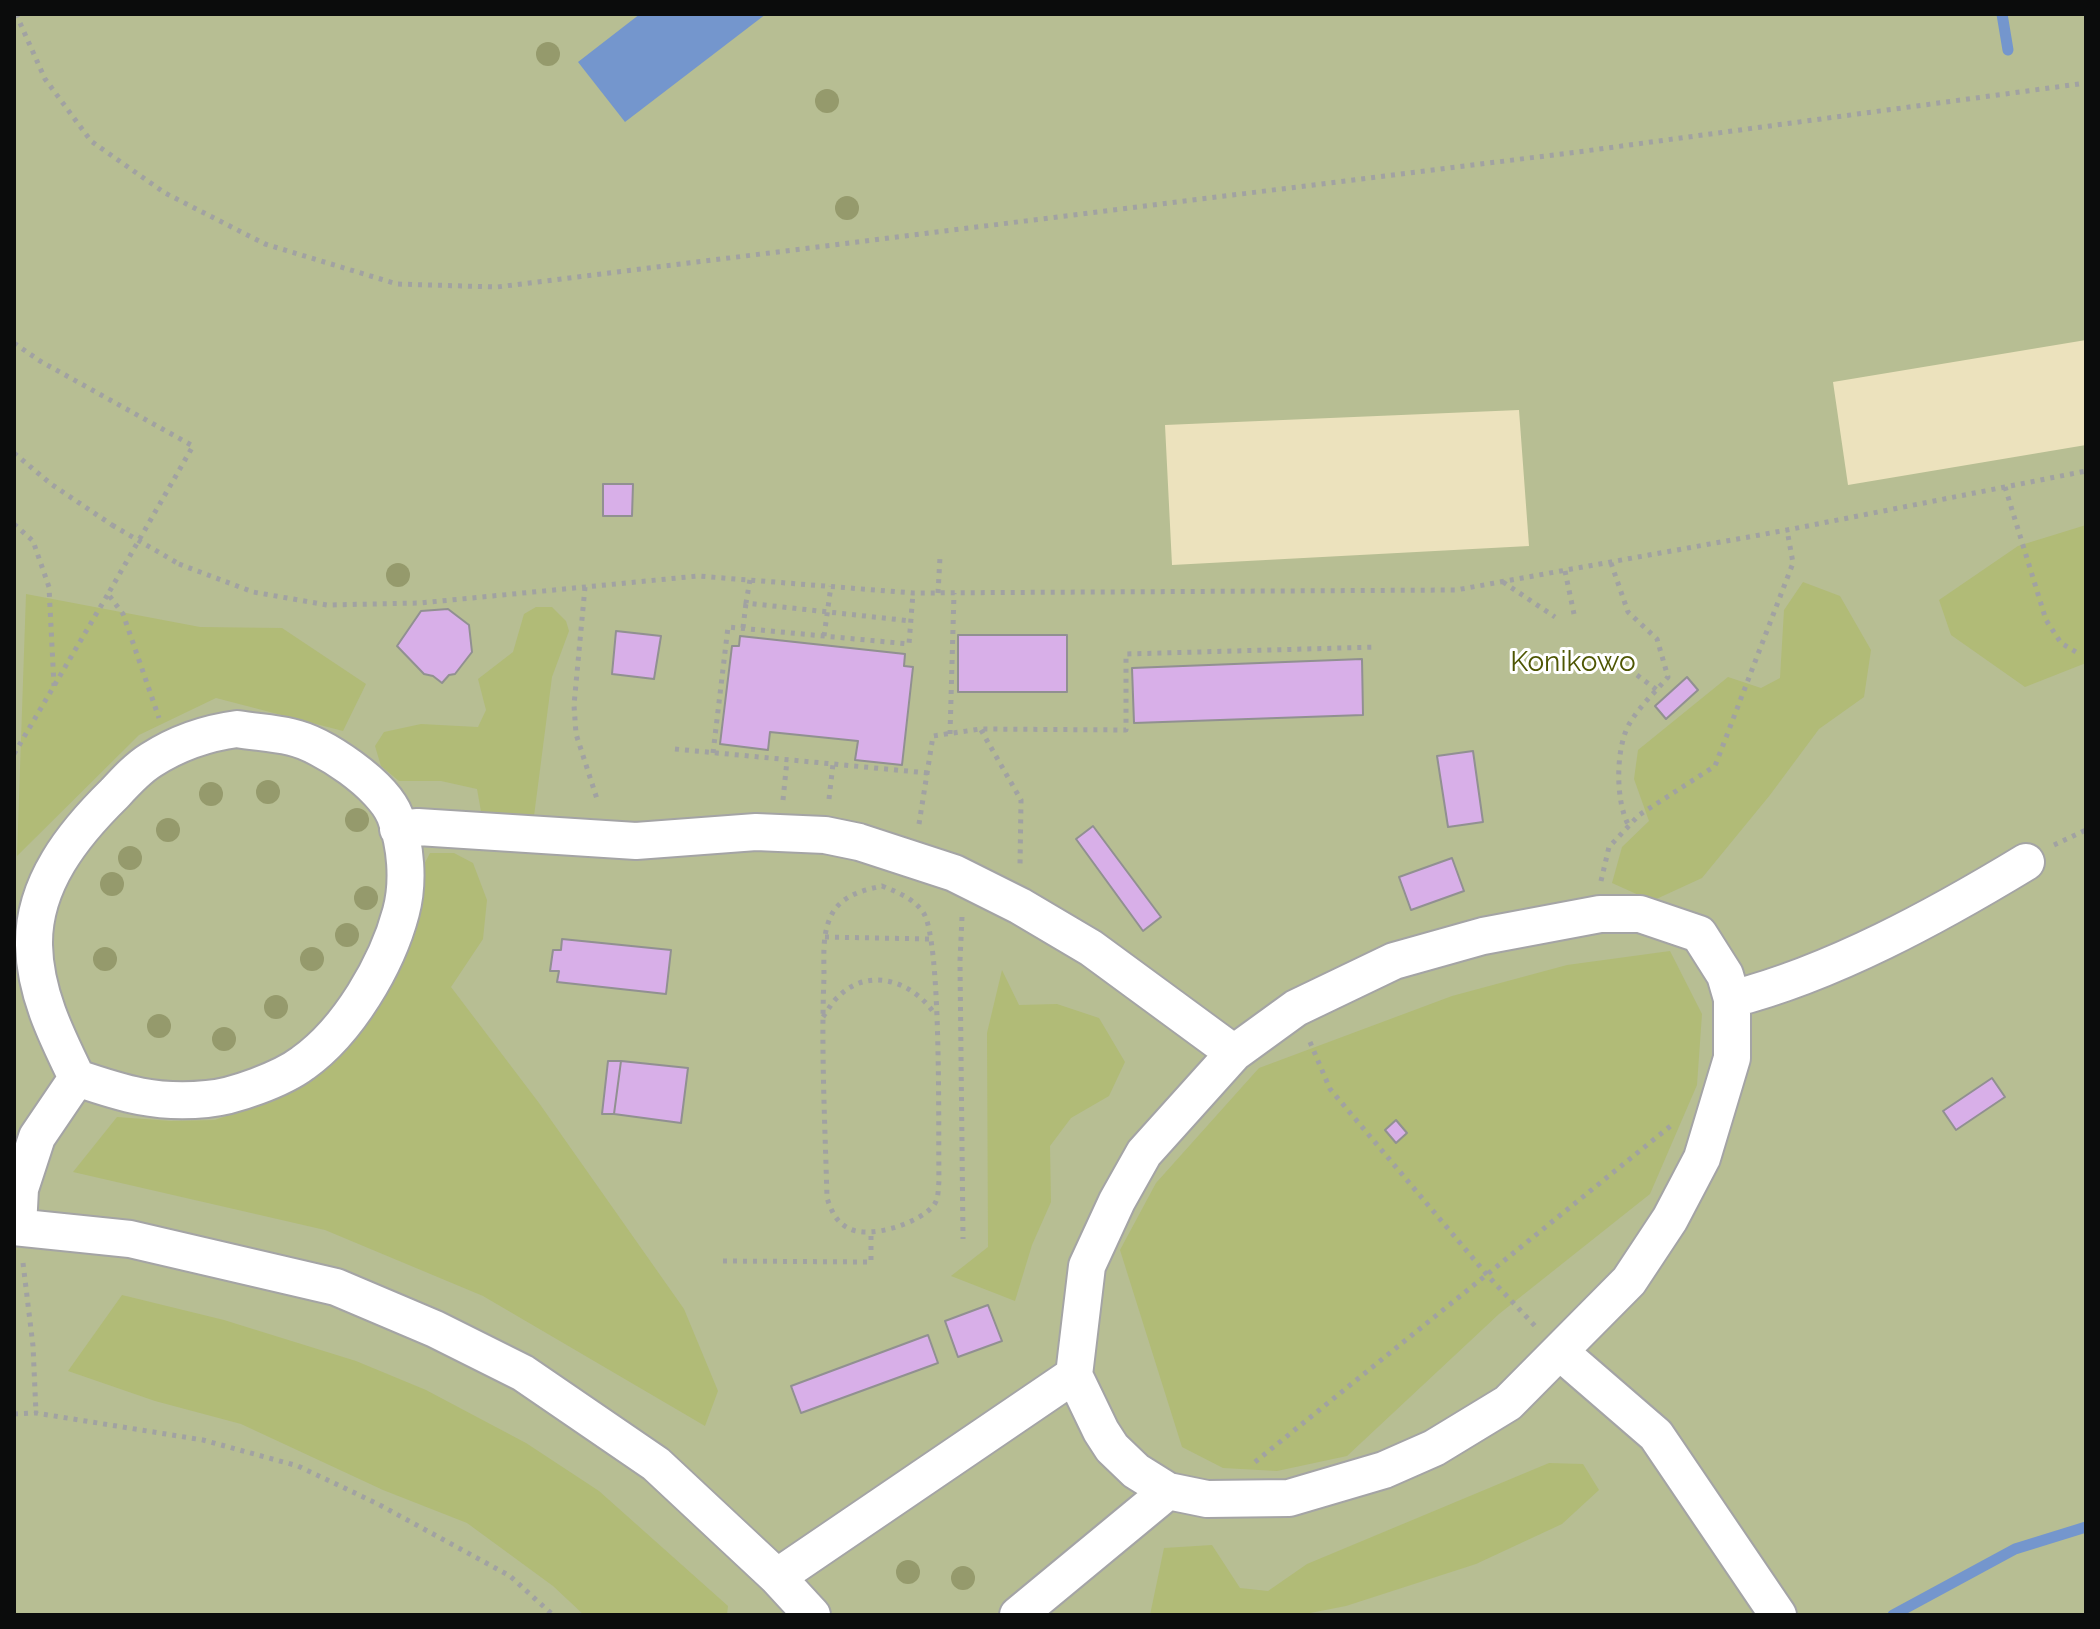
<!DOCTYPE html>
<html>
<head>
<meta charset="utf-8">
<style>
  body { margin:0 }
  #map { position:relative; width:2100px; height:1629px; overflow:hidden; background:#ebeced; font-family:Raleway,sans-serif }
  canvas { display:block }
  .frame { position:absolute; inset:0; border:16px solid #0b0c0c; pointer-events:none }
</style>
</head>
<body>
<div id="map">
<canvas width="2100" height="1629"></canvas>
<div class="frame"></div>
</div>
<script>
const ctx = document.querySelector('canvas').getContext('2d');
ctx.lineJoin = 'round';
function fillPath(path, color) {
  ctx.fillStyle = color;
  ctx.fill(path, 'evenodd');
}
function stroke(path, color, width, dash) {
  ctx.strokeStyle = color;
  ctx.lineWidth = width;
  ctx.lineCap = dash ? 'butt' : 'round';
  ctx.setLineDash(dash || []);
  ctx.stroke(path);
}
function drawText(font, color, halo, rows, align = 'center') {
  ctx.font = font + ' Raleway,sans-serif';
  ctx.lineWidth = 6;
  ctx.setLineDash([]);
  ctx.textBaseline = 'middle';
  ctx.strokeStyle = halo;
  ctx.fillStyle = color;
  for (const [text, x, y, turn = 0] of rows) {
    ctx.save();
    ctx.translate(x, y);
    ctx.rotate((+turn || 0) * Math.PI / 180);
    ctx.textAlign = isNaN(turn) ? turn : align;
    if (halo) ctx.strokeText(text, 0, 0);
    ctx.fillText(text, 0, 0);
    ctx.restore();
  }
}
const green = new Path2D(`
  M14,14h2072v1601h-2072z`);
const forest = new Path2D(`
  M2086,525v138l-61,24 -74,-52 -12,-35 79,-54z
  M1803,582l37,14 31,54 -7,47 -45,32 -49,66 -68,83 -50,23 -40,-18 10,-36 27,-26 -15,-42 4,-29 90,-73 33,11 19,-10 4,-68z
  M26,594l174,33 82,1 84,56 -23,47 -127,-33 -77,37 -122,121z
  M536,607h16l14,14 3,10 -17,46 -18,139 -52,1 -5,-28 -36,-8h-42l-18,-15 -6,-20 9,-14 37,-8 57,3 8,-17 -8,-31 35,-27 11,-38z
  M430,853h24l19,10 14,37 -4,39 -32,48 88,116 145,206 34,82 -13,35 -222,-130 -158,-66 -252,-58 44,-55 54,4 44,-1 36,-13 74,-49z
  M1670,951l32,63 -5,71 -47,109 -151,120 -152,142 -70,15 -54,-3 -41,-21 -62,-197 36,-67 103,-115 193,-72 115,-31z
  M1002,970l17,35 38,-1 42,14 26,44 -16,34 -38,22 -21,28 1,56 -19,43 -17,56 -64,-25 37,-29 -1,-214z
  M122,1295l102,25 132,41 70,29 100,53 73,48 129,115 -1,9h-143l-31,-29 -86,-63 -84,-33 -142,-66 -86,-23 -87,-30z
  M1549,1463l34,1 16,26 -37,34 -86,40 -130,42 -46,9h-150l14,-67 48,-3 28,43 28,3 39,-27z`);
const sand = new Path2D(`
  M2086,340v105l-238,40 -15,-103z
  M1519,410l10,136 -357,19 -7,-140z`);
const water = new Path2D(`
  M640,14h126l-141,108 -47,-60z`);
const stream = new Path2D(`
  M2002,14l6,36
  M1893,1615l122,-66 71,-22`);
const building = new Path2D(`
  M603,484h30l-1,32h-29z
  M448,609l21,16 3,27 -17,22 -6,1 -7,8 -9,-7 -9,-2 -27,-28 24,-35z
  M616,631l45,5 -7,43 -42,-5z
  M958,635h109v57h-109z
  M740,636l165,18 -1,12 9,1 -11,98 -47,-5 3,-19 -88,-9 -2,18 -48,-6 12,-98h7z
  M1362,659l1,56 -229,8 -2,-55z
  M1687,677l11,13 -32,29 -11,-13z
  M1473,751l10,71 -35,5 -11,-71z
  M1093,826l68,91 -18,14 -67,-92z
  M1452,858l12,33 -53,19 -12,-33z
  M562,939l109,11 -5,44 -109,-12 2,-11h-9l3,-21h8z
  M608,1061h13l-7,53h-12z
  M621,1061l67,7 -7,55 -67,-9z
  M1992,1078l13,19 -49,33 -13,-19z
  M1396,1120l11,13 -11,10 -11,-13z
  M988,1305l14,36 -44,16 -13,-36z
  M928,1335l10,28 -137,50 -10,-27z`);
const path = new Path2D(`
  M16,14l29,65 46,62 74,52 100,51 132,40 100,3 1088,-136 501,-68
  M14,343l26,18 153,85 -85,148 15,20 36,104
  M14,453l37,31 61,41
  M2005,487l41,133 15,23 15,9
  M14,524l19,17 16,46 5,99
  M1611,563l17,49 29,27 11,38c-12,14 -27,28 -37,44 -16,24 -16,81 -2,105
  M179,564l74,28 74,13 93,-2 278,-27 215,17 543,-3 331,-60 299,-59
  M1565,571l9,43
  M750,580l-4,23 165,18
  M1503,582l52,35
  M585,587l-11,118 2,29 22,68
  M938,593l2,-36
  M743,628l3,-25
  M824,636l7,-50
  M1637,675l20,15
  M981,730l40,70 -1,66
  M950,734l4,-141
  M675,749l253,24
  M713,753l15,-126 181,17 4,-51
  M14,754l94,-160
  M829,799l4,-35
  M783,800l4,-40
  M919,824l14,-88 47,-7 146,1v-76l251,-7
  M2054,845l32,-15
  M1601,881l8,-34 30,-32 76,-49 78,-203 -6,-33
  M882,886c15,6 31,12 41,26 19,27 15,225 16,269 -1,8 0,17 -5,24 -14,18 -65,35 -86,23 -12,-6 -17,-18 -21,-30 -2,-74 -6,-148 -3,-221 0,-20 -2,-43 7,-61 9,-20 32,-26 51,-30z
  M962,917l-2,44 3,278
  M825,937l106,2
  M823,1017c5,-7 9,-15 15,-20 30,-31 74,-16 96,16
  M1310,1042l20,47 158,187 48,51
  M723,1261l148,1v-30
  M23,1263l10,83 3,67
  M14,1414l22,-1 167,27 95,26 80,38 132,72 43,39
  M1255,1462l418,-338`);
const minor = new Path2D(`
  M237,729c18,3 36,4 54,8 32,7 92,48 104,79 11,29 14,66 6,96 -14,53 -53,119 -98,151 -21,16 -70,34 -96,36 -51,5 -83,-5 -130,-21 -21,-43 -42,-85 -43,-133 -1,-61 39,-111 81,-152 11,-12 23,-25 36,-33 25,-16 56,-27 86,-31z
  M398,829l20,-2 218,14 120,-9 69,3 34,7 95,31 66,33 71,42 143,105
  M1732,999c101,-26 205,-83 294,-137
  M14,1227l116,12 206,48 99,42 88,44 133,91 121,113 35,38
  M18,1227l2,-38 17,-52 40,-59
  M1560,1352l96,83 122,180
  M777,1577l297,-202
  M1018,1615l150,-124 39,8 82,-1 95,-28 50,-22 74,-45 121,-122 41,-62 32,-61 30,-100v-59l-7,-24 -26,-41 -59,-20h-40l-117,22 -89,25 -98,47 -62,45 -90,100 -27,48 -30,65 -13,109 27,56 11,17 24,23 32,20`);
const pathBridge = new Path2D(`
  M112,525l67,39`);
const trees = [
  [548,54],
  [827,101],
  [847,208],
  [398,575],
  [268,792],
  [211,794],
  [357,820],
  [168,830],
  [130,858],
  [112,884],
  [366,898],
  [347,935],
  [105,959],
  [312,959],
  [276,1007],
  [159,1026],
  [224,1039],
  [908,1572],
  [963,1578]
];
const parkNames = [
  ["Konikowo",1573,663]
];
fillPath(green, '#b7be93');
fillPath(forest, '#b1bb77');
fillPath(sand, '#ece2bd');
fillPath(water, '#7496cd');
stroke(stream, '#7496cd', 11);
fillPath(building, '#d8afe8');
stroke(building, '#919091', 2);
stroke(minor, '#a4a4a5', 40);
stroke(path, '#a1a2a2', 5, [4, 6]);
stroke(minor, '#fff', 36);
stroke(pathBridge, '#a1a2a2', 5, [4, 6]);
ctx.fillStyle = '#959a6c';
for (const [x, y] of trees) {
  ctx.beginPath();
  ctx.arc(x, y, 12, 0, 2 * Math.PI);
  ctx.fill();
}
drawText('28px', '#4e5603', '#fff', parkNames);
</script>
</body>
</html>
